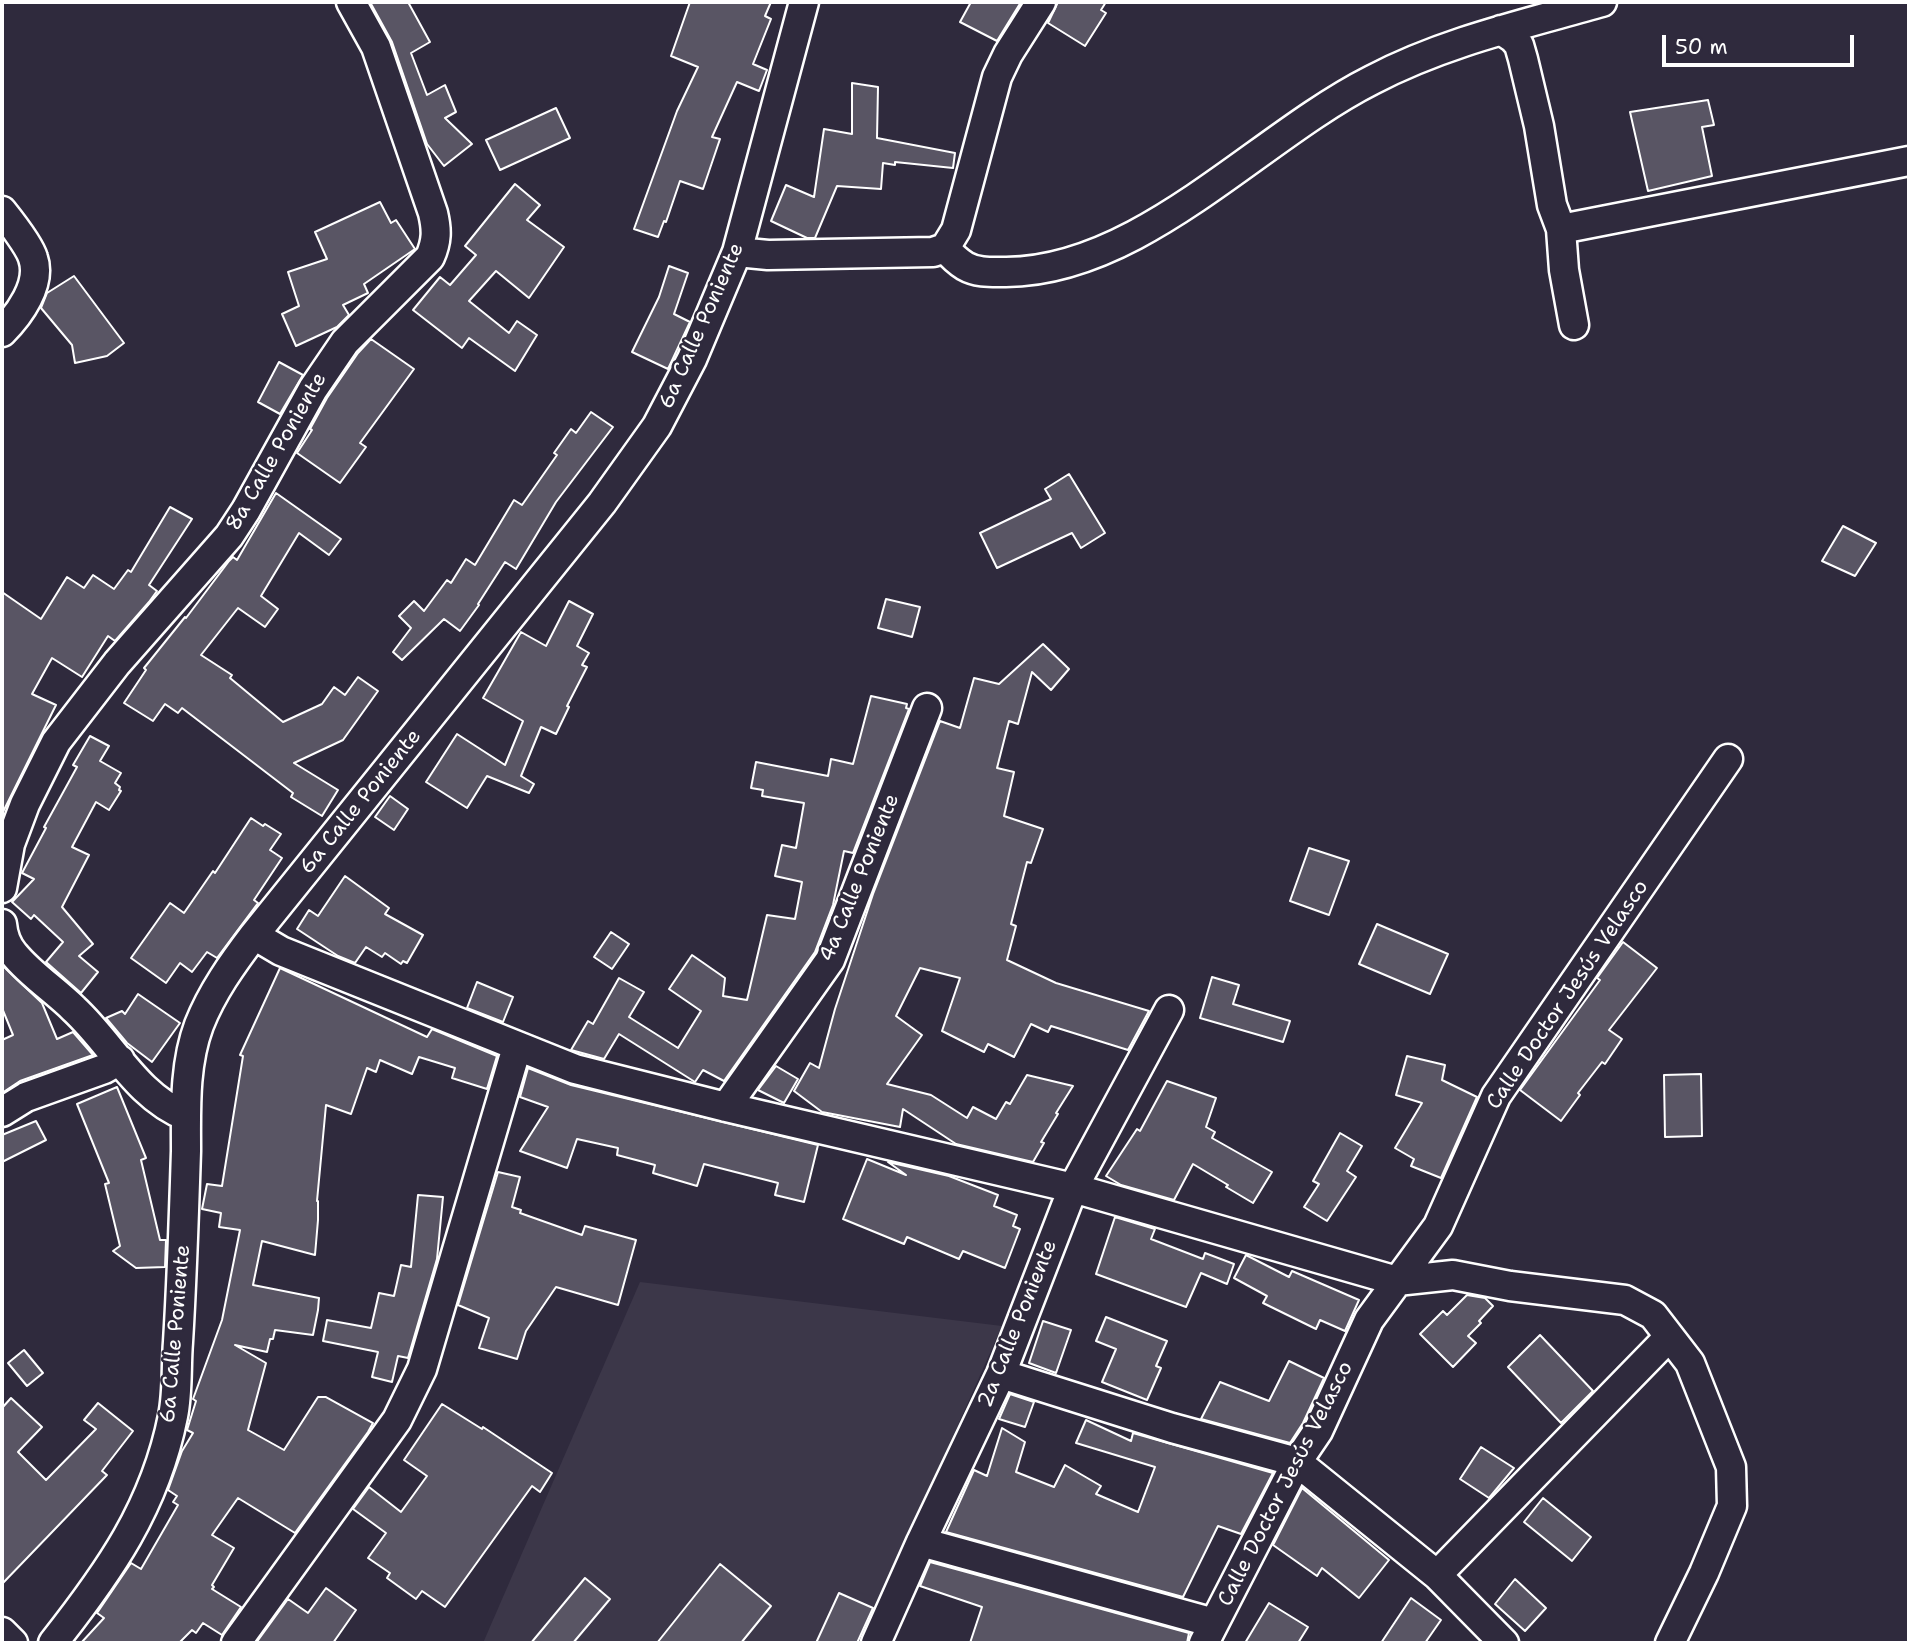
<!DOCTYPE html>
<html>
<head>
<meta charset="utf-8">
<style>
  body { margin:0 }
  #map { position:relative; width:1911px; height:1645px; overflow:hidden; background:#2f2a3d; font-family:"Shantell Sans",sans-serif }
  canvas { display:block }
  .frame { position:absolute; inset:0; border:4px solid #fff; pointer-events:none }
  .scale { position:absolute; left:1662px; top:35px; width:192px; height:32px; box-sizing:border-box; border:4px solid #fff; border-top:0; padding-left:9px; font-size:21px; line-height:24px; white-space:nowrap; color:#fff; -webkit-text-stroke:5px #2f2a3d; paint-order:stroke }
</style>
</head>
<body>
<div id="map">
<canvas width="1911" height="1645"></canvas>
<div class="frame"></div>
<div class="scale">50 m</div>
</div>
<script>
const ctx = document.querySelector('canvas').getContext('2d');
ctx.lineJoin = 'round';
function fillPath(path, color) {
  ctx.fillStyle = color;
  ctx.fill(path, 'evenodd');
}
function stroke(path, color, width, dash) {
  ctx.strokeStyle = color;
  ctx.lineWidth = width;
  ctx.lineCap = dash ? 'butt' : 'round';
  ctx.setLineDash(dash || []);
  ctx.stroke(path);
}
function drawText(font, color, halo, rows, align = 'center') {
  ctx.font = font + ' "Shantell Sans",sans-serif';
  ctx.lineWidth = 5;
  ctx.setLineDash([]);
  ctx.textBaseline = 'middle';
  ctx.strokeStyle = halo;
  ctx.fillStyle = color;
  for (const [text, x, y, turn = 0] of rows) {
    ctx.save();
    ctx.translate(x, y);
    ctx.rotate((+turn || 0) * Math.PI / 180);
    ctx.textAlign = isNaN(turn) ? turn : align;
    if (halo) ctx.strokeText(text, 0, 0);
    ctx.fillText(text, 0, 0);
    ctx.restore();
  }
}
const built = new Path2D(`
  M640,1282l362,44 -141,317h-378z`);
const building = new Path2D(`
  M370,2h38l22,40 -19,11 16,42 18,-10 11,27 -11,6 27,26 -28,22 -17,-22 -35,-102z
  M690,2h81l-6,14 6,3 -18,45 14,6 -8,21 -22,-9 -25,55 8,2 -17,50 -23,-8 -14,41 -2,-1 -6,16 -24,-8 43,-118 21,-44 -27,-11z
  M971,2h50l-24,39 -37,-19z
  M1058,2h48l-5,8 5,3 -21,33 -37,-23z
  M852,83l26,4 -1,51 78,15 -2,15 -58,-6v3l-12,-2 -2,26 -44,-3 -22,52h-8l-36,-17 15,-36 28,12 10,-68 28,5z
  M1708,100l6,25 -12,2 10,49 -64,15 -18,-79z
  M556,108l14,30 -70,32 -14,-30z
  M515,184l25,21 -13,15 37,27 -35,51 -33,-27 -27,30 40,32 8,-12 20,14 -22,36 -46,-33 -7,10 -49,-38 27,-33 10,8 26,-30 -11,-9z
  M380,202l11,21 5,-3 19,29 -51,35 4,9 -25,12 6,10 -12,12 -41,19 -14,-32 17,-8 -11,-34 39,-13 -12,-27z
  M669,266l19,7 -14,41 16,8 -22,47 -36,-17 27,-55z
  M74,276l50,67 -17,13 -32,7 -3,-18 -31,-37 6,-15z
  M371,339l43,30 -54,74 6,4 -26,36 -43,-30 15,-23 -2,-1 17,-31 31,-45z
  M279,362l24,13 -23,39 -22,-12z
  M591,412l22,15 -57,75 -40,67 -11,-7 -27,42 1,1 -19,26 -16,-12 -42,41 -9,-8 18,-24 -12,-12 15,-15 10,10 23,-31 4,3 15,-24 9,6 39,-65 8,5 35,-50 -3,-2 17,-24 5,4z
  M1069,474l36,59 -24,15 -9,-15 -75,35 -17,-35 71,-34 -6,-10z
  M276,493l65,46 -12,16 -30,-22 -38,63 17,13 -13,18 -27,-19 -37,47 31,20 -2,3 53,44 39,-18 12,-17 11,8 13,-18 20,14 -35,49 -49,23 44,27 -16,26 -31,-19 2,-4 -111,-85 -4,5 -13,-9 -12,17 -29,-18 22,-33 -2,-2 41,-51 1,1 43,-57 4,-4 4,3z
  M170,507l22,12 -43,66 8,6 -8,11 -34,39 -7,-5 -26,41 -30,-19 -20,36 24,11 -54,109v-222l39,27 26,-42 17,11 9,-13 21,14 14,-19 3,2z
  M1843,526l33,17 -21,33 -33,-15z
  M886,599l34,8 -8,30 -34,-9z
  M569,601l24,13 -16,32 12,7 -7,12 5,2 -20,39 2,1 -13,27 -15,-7 -20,49 13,8 -5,9 -42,-17 -20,32 -41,-26 31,-48 48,31 18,-44 -40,-23 38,-66 25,14z
  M1043,644l26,25 -18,21 -19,-18 -14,52 -9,-3 -12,47 17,4 -10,44 39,13 -12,34 -4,-1 -16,62 5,2 -9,34 49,23 93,28 -21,39 -77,-24 -3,6 -17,-8 -17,33 -26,-13 -4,8 -42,-21 18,-53 -40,-10 -24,48 26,19 -35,49 44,11 36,23 6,-11 23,12 10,-17 4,2 17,-29 46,11 -17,27 2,1 -17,28 3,1 -11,19 -77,-18 -53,-35 -3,18 -78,-15 -28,-21 16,-28 9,5 16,-59 38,-115 67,-173 20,7 14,-50 25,6z
  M871,696l36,8 -1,4 3,1 -56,144 -9,-2 -11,54 -18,47 -91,129 -21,-11 -8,12 -76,-48 -15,25 -33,-9 17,-29 5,3 26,-46 25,14 -15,25 49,31 23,-37 -32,-22 23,-34 33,23 -2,18 24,4 20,-85 28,4 7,-37 -27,-6 7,-31 14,3 8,-45 -42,-7 1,-6 -12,-2 5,-26 72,14 3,-17 22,5z
  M90,736l19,10 -9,15 21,12 -6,10 5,4 -1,3 2,1 -12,19 -13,-8 -24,45 17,8 -27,52 31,37 -14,12 19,16 -17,21 -35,-31 17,-20 -29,-27 -3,4 -19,-17 22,-23 -12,-6 24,-45 -2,-1 33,-60 -4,-2z
  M390,796l18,13 -14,21 -19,-13z
  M251,818l12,8 2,-2 16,10 -11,16 12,8 -28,42 4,3 -41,55 -10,-6 -15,20 -12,-9 -14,20 -35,-25 39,-55 14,10 29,-42 2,2z
  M1309,848l40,13 -20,54 -39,-14z
  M345,876l44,32 -4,6 38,21 -16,28 -4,-2 -2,3 -16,-11 -3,4 -16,-10 -11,16 -17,-7 -41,-27 12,-19 9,6z
  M1377,924l71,30 -18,40 -71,-30z
  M611,932l18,12 -17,25 -18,-12z
  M1623,942l34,26 -48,62 13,9 -17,25 -3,-2 -24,31 2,2 -19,26 -41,-31 80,-110 -3,-2z
  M2,965l40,38 15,36 16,-7 20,23 -73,26 -18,12v-53l11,-5 -11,-27z
  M280,968l147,69 5,-8 65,27 -10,33 -35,-11 3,-10 -36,-11 -7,17 -32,-14 -4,12 -9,-4 -16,46 -25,-9 -9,96h1v19l-3,35 -53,-14 -9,44 66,13 -1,12 -5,25 -38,-5 -2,9h-3l-3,13 -32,-7 31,18 -18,67 36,20 34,-53h8l47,26 -5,9 -73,101 -57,-35 -26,37 22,13 -22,37 2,2 -2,2 29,18 -19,28 -19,-12 -7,10 -4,-3 -13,13h-98l23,-25 -7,-5 34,-50 10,6 37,-64 -5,-3 4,-6 -9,-6 14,-39 11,-18 -6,-3 9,-29 -3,-2 29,-79 18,-90 -21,-3 2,-14 -19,-4 5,-25 15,2 21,-130 -3,-1z
  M1212,977l27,8 -6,19 57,17 -7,21 -83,-24z
  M477,982l36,15 -10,25 -36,-14z
  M138,994l42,29 -28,39 -25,-19 -21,-25 16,-7 3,3z
  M1407,1056l38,9 -3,15 35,17 -36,81 -30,-12 3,-7 -19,-11 27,-45 -26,-8z
  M776,1066l22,13 -14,24 -26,-13z
  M528,1068l43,17 247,60 -14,57 -29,-7 3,-12 -74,-19 -7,22 -44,-13 2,-8 -38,-10 1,-7 -41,-9 -10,29 -47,-17 28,-44 -28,-10z
  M1701,1074l1,62 -37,1 -1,-62z
  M1167,1081l49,17 -10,29 9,5 -3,6 60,34 -19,31 -27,-16 2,-2 -35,-21 -19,36 -53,-15 -15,-9 31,-47 3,2z
  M117,1087l29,71 -5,2 19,80h6l-1,27 -29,1 -23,-17 7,-5 -15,-62 4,-1 -32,-79z
  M36,1121l10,19 -44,22v-27z
  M1340,1133l22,13 -15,25 9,6 -29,44 -23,-14 15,-23 -6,-3z
  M867,1159l39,16 -18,-13 61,14 49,19 -4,11 23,9 -4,11 7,3 -15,39 -42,-17 -4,8 -52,-22 -3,7 -61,-25z
  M498,1172l22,5 -8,30 9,3 -1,3 62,22 3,-9 51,14 -18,65 -62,-18 -30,44 -9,28 -38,-11 10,-30 -31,-13z
  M418,1195l25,2 -6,62 -29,99 -10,-2 -6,26 -20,-5 6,-25 -55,-11 4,-21 44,8 8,-35 15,3 7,-31 10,2z
  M1115,1217l40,12 -4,10 52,20 2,-6 29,11 -7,20 -26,-11 -15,34 -90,-33z
  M1246,1255l43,22 3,-6 67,29 -14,31 -25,-11 -4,9 -53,-26 4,-7 -33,-18z
  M1467,1295l18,3 8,8 -14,15 2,2 -13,13 8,7 -23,24 -33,-33 23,-23 4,4z
  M1106,1317l61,24 -11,25 5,2 -14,32 -45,-18 14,-33 -20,-8z
  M1043,1321l28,9 -15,43 -27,-10z
  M1540,1335l53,56 -32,32 -53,-56z
  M24,1350l19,23 -16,13 -19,-23z
  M1289,1361l35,17 -21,45 -13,20 -89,-24 19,-37 49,19z
  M1010,1394l24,8 -9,25 -26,-8z
  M11,1398l31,29 -24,25 28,28 50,-51 -12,-9 14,-17 35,28 -31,40 5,4 -105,109v-176z
  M442,1404l40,25 1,-2 69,46 -12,19 -8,-6 -87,121 -23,-16 -6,8 -29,-21 3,-5 -22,-15 18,-25 -33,-24 16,-22 32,25 26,-36 -23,-16z
  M1086,1420l45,21 2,-8 140,40 -32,61 -23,-8 -35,71 -237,-65 28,-62 13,6 15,-48 23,14 -9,30 38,15 11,-22 36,21 -5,8 42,18 17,-45 -79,-24z
  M1481,1447l33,21 -25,30 -29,-19z
  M1302,1488l87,72 -30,38 -37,-30 -5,8 -44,-31z
  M1543,1498l48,39 -19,24 -48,-39z
  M930,1562l259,71 -2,10h-217l12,-36 -62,-21z
  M720,1564l51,42 -30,37h-84z
  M585,1578l25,21 -37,44h-42z
  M1515,1579l31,29 -21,23 -30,-27z
  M326,1588l30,22 -23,33h-77l32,-44 20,14z
  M839,1593l34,15 -16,35h-41z
  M1411,1598l30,22 -16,23h-44z
  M1269,1603l39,24 -10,16h-53z`);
const minor = new Path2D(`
  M1501,30l12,8 6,7 4,14 16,67 13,79 9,24 3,41 10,55
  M2,211c8,10 28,36 31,47 9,26 -14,57 -31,74
  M1561,229l348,-68
  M945,248c6,7 12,13 20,18 12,7 26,6 41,6 135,-1 251,-134 366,-192 72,-38 153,-56 230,-78
  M737,252l31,3 165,-3 12,-4 11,-18 41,-153 11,-23 33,-52
  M2,888l8,-44 15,-40 31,-62 61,-79 112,-127 17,-26 67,-121 32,-47 85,-85c7,-16 7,-27 3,-44l-57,-166 -25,-45
  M2,924c1,11 5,22 12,30 17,21 41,36 60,55 38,35 63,88 112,107
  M254,935l27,16 294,118 151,38 347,81 324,93 56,-6 57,11 115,14 28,15 37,48 41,104 1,39 -28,67 -34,70
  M726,1107l104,-147 97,-252
  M2,1112l24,-15 78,-28 16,-9
  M1001,1374l171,54 125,34 140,113 67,68
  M921,1542l293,81
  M1437,1575l232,-238
  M2,1632l11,11
  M53,1643c56,-71 102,-136 120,-227 5,-24 3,-50 5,-74 4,-64 6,-127 8,-191 0,-41 -2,-86 13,-126 13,-33 33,-61 55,-90l348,-432 55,-77 35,-67 45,-107 67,-250
  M236,1643l161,-223 25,-51 95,-322
  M876,1643l45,-101 80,-168 72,-186 96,-178
  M1204,1643l93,-181 21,-31 51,-111 69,-94 58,-130 232,-337`);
const streetNames = [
  ["6a Calle Poniente",702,326,-66],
  ["8a Calle Poniente",277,452,-60],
  ["6a Calle Poniente",361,802,-51],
  ["4a Calle Poniente",860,878,-68],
  ["Calle Doctor Jesús Velasco",1568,995,-56],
  ["2a Calle Poniente",1018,1324,-68],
  ["6a Calle Poniente",176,1334,-85],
  ["Calle Doctor Jesús Velasco",1286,1484,-63]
];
fillPath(built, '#3c3749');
fillPath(building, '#595564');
stroke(building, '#fff', 2);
stroke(minor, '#fff', 33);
stroke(minor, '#2f2a3d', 28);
drawText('21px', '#fff', '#2f2a3d', streetNames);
</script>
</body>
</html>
